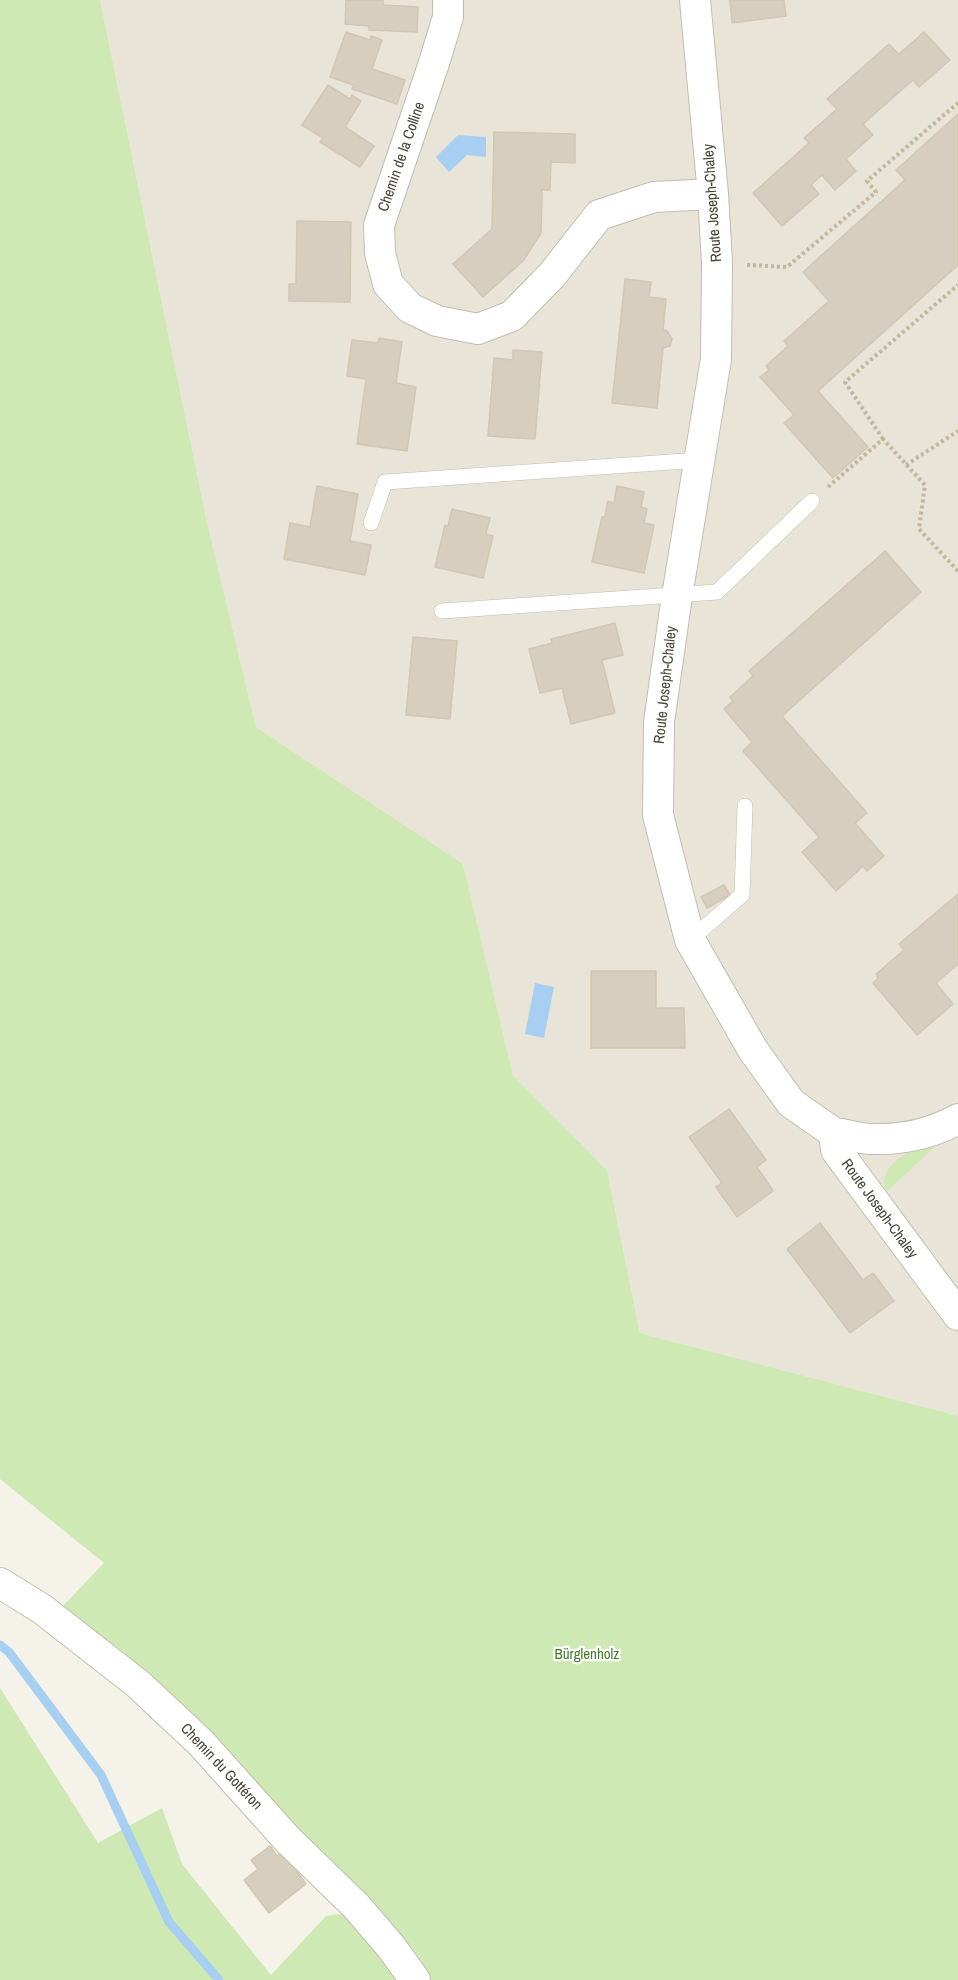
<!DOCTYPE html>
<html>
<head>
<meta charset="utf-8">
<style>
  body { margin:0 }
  canvas { display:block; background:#f5f2e9 }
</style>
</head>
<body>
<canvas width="958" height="1980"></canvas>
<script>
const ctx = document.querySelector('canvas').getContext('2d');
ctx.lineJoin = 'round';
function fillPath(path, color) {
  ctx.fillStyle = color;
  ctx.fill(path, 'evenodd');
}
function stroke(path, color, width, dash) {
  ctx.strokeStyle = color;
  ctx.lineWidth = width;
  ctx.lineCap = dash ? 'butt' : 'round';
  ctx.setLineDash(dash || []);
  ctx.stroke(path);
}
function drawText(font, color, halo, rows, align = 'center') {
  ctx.font = font + ' "Archivo Narrow",sans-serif';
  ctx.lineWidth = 4.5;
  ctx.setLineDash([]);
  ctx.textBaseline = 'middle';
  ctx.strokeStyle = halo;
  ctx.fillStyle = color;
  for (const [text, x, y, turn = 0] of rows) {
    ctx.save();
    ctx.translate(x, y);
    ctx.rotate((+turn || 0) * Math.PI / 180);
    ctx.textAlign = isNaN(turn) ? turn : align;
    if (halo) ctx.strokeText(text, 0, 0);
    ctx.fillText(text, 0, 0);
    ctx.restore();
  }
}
const residential = new Path2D(`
  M100,0h858v1416l-318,-83 -33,-163 -94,-93 -50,-213 -207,-137 -50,-209z`);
const green = new Path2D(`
  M0,0h100l106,518 50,209 207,137 50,212 94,94 33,163 318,83v564h-529l-369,-371 44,-46 -104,-84z
  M937,1141l3,1 -54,50c-9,-32 29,-42 51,-51z
  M0,1688l98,155 64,-35 20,56 89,111 55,-59 15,-2 23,16 40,50h-404z`);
const water = new Path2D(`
  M458,135l28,2v20l-19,-2 -18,17 -13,-15z
  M535,983l19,4 -10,51 -19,-4z`);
const stream = new Path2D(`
  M0,1645l9,7 92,123 68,147 50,58`);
const building = new Path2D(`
  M346,0h37v5l35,2 -1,25 -48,-2v-4l-24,-2z
  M730,0h54l2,16 -54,7z
  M346,32l24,8 1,-4 11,4 -10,29 33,11 -8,24 -45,-15 2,-4 -24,-8z
  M924,32l26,28 -31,27 -6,-7 -50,44 10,11 -27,24 10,12 -21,19 -13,-15 -11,10 8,9 -37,32 -29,-33 56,-50 -5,-5 33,-29 -10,-10 62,-55 10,10z
  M328,85l22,14 2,-4 9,6 -16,26 29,19 -14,21 -40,-25 3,-4 -21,-13z
  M958,114v151l-140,126 50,56 -35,31 -49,-55 10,-8 -34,-38 9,-7 -3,-4 22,-20 -4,-5 45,-40 -26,-29 102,-92 -9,-10z
  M494,132l81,2v29l-24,-1 -1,28h-8l-1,43 -18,28 -40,36 -30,-33 39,-35z
  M297,221l54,1 -1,80 -61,-1v-17h7z
  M625,279l26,3 -2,15 17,2 -3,31 4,1 5,8 -2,7 -7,2 -6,60 -45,-5z
  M379,338l23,4 -6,41 20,4 -9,64 -50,-7 9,-65 -19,-3 5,-36 26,3z
  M513,350l29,2 -7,87 -47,-3 6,-78 19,2z
  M317,486l41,8 -8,47 21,4 -6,30 -81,-16 6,-36 20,4z
  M617,486l27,6 -3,15 6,2 -3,14 10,2 -10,48 -52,-11 10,-45h3l3,-16 6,2z
  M452,509l38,9 -4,16 7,2 -10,42 -48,-11 10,-42 3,1z
  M885,551l36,41 -139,124 85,97 -12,10 29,33 -17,15 -4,-5 -27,25 -34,-39 17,-15 -76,-86 9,-9 -28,-33 9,-8 -3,-4 23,-21 -4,-5z
  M615,623l8,32 -21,5 13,53 -44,11 -9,-36 -22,5 -11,-44 23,-6 -1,-4z
  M413,637l44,4 -7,78 -44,-4z
  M724,885l6,10 -23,13 -6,-11z
  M958,894v70l-22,19 17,21 -36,31 -44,-52 5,-5 -2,-4 28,-24 -5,-6z
  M591,971h65v37h28l1,40h-94z
  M729,1109l37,51 -9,7 16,24 -36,26 -21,-30 6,-4 -33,-46z
  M820,1223l43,57 10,-7 21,28 -44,32 -63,-84z
  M270,1846l7,10 5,-5 24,33 -37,29 -25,-33 14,-11 -7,-9z`);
const path = new Path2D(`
  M747,265l40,2 89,-75 -9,-11 91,-78
  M883,439l-38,-57 113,-97
  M906,465l52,-34
  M828,487l55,-48 42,46 -6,44 39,42`);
const lane = new Path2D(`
  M371,523l14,-41 315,-22
  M442,611l275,-19 95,-91
  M690,940l52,-45 3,-89`);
const street = new Path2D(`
  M448,0v17l-15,49 -54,159 1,28 8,31 22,24 27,13 41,8 34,-13 40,-41 47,-60 55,-18 59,-3
  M695,0l18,194 4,69 -1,96 -39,237 -18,126 -1,93 32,125 63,110 38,53 43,30 2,17 122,165
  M834,1133c12,1 25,6 37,6 32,1 60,-5 87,-20
  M0,1583l42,26 96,75 63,59 86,96 70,68 35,41 23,32`);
const streetNames = [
  ["Chemin de la Colline",402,157,-71],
  ["Route Joseph-Chaley",713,203,-94],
  ["Route Joseph-Chaley",666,685,-84],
  ["Route Joseph-Chaley",879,1209,54],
  ["Chemin du Gottéron",221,1767,47]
];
const parkNames = [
  ["Bürglenholz",587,1655]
];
fillPath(residential, '#e9e4d8');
fillPath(green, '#cee9b3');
fillPath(water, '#a6cff1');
stroke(stream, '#a6cff1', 9);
fillPath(building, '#d6cebf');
stroke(building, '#d1c7b2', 1.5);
stroke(lane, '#c3bdaf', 16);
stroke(street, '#c3bdaf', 32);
stroke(path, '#c2b79d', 4, [3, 3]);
stroke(lane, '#fff', 15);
stroke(street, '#fff', 30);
drawText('15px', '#494338', '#fff', streetNames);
drawText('15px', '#457b2a', '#fff', parkNames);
</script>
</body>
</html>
